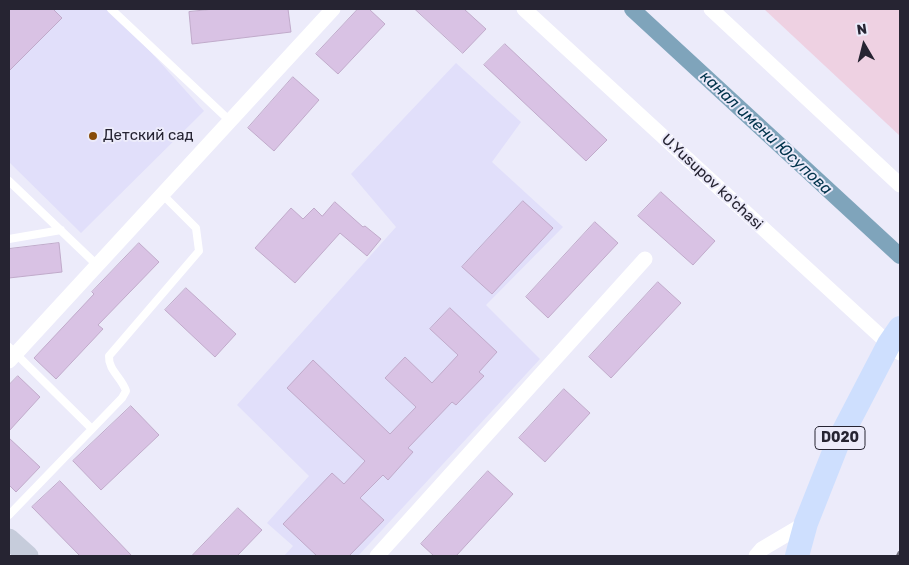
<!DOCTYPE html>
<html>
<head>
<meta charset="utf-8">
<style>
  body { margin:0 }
  #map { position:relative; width:909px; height:565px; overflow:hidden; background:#ecebfa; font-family:Rubik,sans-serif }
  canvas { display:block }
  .frame { position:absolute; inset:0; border:10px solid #262432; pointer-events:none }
  .north { position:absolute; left:839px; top:20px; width:50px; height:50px; -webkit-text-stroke:4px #ecebfa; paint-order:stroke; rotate:352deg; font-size:14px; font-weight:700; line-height:20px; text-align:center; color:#262432 }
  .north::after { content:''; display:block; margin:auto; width:18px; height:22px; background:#262432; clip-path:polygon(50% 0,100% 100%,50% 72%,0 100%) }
</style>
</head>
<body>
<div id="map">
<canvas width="909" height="565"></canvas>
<div class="frame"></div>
<div class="north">N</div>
</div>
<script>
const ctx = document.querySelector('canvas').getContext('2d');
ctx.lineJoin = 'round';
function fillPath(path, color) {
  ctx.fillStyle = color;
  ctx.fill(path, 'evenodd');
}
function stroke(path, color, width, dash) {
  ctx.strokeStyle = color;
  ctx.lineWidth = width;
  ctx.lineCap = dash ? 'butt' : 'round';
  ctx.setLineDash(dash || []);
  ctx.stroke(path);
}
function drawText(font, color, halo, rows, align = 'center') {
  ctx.font = font + ' Rubik,sans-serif';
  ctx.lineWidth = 4;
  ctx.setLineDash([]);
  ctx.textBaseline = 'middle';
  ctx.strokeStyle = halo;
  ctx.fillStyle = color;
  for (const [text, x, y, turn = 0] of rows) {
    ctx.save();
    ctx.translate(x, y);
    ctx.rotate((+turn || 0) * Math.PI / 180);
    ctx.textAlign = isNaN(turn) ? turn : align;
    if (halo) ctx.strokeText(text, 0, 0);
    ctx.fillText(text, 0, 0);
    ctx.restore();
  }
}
const built = new Path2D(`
  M9,9h103l92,102 -123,122 -72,-71z
  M456,63l65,59 -29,40 71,65 -77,78 54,54 -182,197h-74l9,-10 -26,-23 42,-47 -72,-71 159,-178 -45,-53z`);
const green = new Path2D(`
  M764,9h136v127z`);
const canal = new Path2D(`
  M632,9l268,247`);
const building = new Path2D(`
  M9,9h44l9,9 -53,53z
  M214,9h74l3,23 -99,12 -3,-32z
  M358,9h11l16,15 -47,50 -22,-20z
  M415,9h49l22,20 -23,24z
  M505,44l102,96 -21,21 -102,-96z
  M293,77l26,23 -45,51 -26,-23z
  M661,192l54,49 -22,24 -55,-49z
  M523,201l30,27 -61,66 -30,-27z
  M335,202l28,25 2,-1 16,13 -14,17 -27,-23 -45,50 -40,-35 36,-40 12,11 11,-11 8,8z
  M595,222l23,21 -70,75 -22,-21z
  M59,243l3,29 -53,6v-29z
  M139,243l20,19 -61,63 5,4 -47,50 -22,-21 60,-64 -2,-2z
  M658,282l23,21 -70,75 -22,-21z
  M186,288l50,46 -21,23 -50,-47z
  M450,308l47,44 -18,20 5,4 -28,29 -4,-3 -44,46 5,4 -25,28 -5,-5 -23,23 24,22 -35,36h-32l-34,-32 49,-51 12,11 21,-23 -78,-73 26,-28 77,74 26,-27 -31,-29 20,-21 27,26 26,-28 -28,-26z
  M18,376l22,21 -31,34v-46z
  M564,389l26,24 -45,49 -26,-24z
  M131,406l28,29 -58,55 -28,-29z
  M9,438l31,29 -24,25 -7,-7z
  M488,471l25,23 -57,62h-22l-13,-12z
  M60,481l72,75h-52l-48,-49z
  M238,508l24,22 -25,26h-45z`);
const lane = new Path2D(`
  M111,9l119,112
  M9,181l88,84
  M9,239l52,-9
  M9,347l83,82
  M9,515l113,-117 4,-7c-4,-13 -18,-21 -17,-35l90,-105 -3,-23 -34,-34`);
const street = new Path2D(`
  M524,9l365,335 11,9
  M711,9l189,176
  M9,361l324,-352
  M377,556l268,-297
  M756,556l6,-7 44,-26`);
const secondary = new Path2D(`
  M9,539l19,17`);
const primary = new Path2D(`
  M797,556l9,-33 32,-81 51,-98 11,-16`);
const rail = new Path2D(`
  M898,556l2,-4`);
const markers = [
  [93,136,5,"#884c08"]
];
const shields = [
  [840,438,50]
];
const shieldNames = [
  ["D020",840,438]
];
const poiNames = [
  ["Детский сад",103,136]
];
const streetNames = [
  ["U.Yusupov ko'chasi",712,182,43]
];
const waterNames = [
  ["канал имени Юсупова",766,133,43]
];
fillPath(built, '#e1dffa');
fillPath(green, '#eed1e2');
stroke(canal, '#7fa4bb', 16);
fillPath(building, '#d9c2e4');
stroke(building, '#c0aaca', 1);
stroke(lane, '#fff', 8);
stroke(street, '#fff', 15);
stroke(secondary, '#c6ccdb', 21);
stroke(primary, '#cedffe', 24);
stroke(rail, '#706e7c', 4, [10, 5]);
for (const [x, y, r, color] of markers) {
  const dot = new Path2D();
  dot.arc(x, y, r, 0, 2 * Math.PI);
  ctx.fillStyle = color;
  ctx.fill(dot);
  stroke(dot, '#ecebfa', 2);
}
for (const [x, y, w] of shields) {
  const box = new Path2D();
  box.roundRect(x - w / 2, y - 11.5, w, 23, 4);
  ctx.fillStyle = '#ecebfa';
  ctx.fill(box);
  stroke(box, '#262432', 1);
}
drawText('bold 14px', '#262432', null, shieldNames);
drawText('15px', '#262432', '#ecebfa', poiNames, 'left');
drawText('15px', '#262432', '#ecebfa', streetNames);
drawText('italic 16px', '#00334b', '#ecebfa', waterNames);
</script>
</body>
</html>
